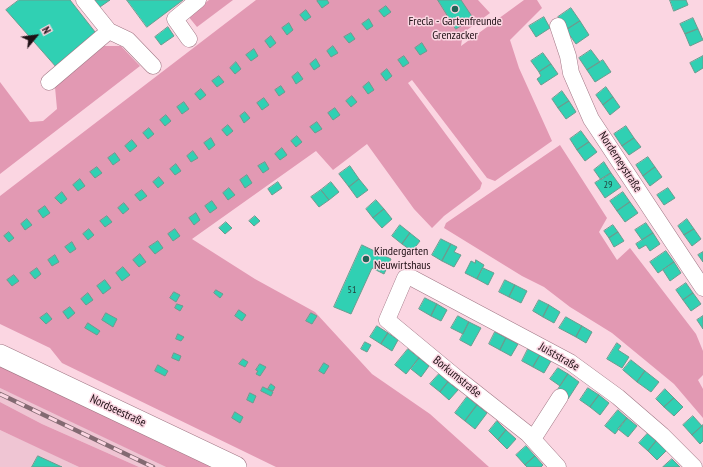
<!DOCTYPE html>
<html>
<head>
<meta charset="utf-8">
<style>
  body { margin:0 }
  #map { position:relative; width:703px; height:467px; overflow:hidden; background:#fbd6e2; font-family:"PT Sans Narrow",sans-serif }
  canvas { display:block }
  .north { position:absolute; left:16px; top:16px; width:40px; height:40px; -webkit-text-stroke:3px #fbd6e2; paint-order:stroke; rotate:61deg; font-size:11px; font-weight:700; line-height:16px; text-align:center; color:#1f1015 }
  .north::after { content:''; display:block; margin:auto; width:14px; height:18px; background:#1f1015; clip-path:polygon(50% 0,100% 100%,50% 72%,0 100%) }
</style>
</head>
<body>
<div id="map">
<canvas width="703" height="467"></canvas>
<div class="north">N</div>
</div>
<script>
const ctx = document.querySelector('canvas').getContext('2d');
ctx.lineJoin = 'round';
function fillPath(path, color) {
  ctx.fillStyle = color;
  ctx.fill(path, 'evenodd');
}
function stroke(path, color, width, dash) {
  ctx.strokeStyle = color;
  ctx.lineWidth = width;
  ctx.lineCap = dash ? 'butt' : 'round';
  ctx.setLineDash(dash || []);
  ctx.stroke(path);
}
function drawText(font, color, halo, rows, align = 'center') {
  ctx.font = font + ' "PT Sans Narrow",sans-serif';
  ctx.lineWidth = 3;
  ctx.setLineDash([]);
  ctx.textBaseline = 'middle';
  ctx.strokeStyle = halo;
  ctx.fillStyle = color;
  for (const [text, x, y, turn = 0] of rows) {
    ctx.save();
    ctx.translate(x, y);
    ctx.rotate((+turn || 0) * Math.PI / 180);
    ctx.textAlign = isNaN(turn) ? turn : align;
    if (halo) ctx.strokeText(text, 0, 0);
    ctx.fillText(text, 0, 0);
    ctx.restore();
  }
}
const built = new Path2D(`
  M0,388l46,21 120,58h-27l-97,-43 -42,-22z
  M0,430l42,19 37,18h-79z`);
const green = new Path2D(`
  M209,0h24l-36,27 -9,-11z
  M256,0h222l12,13 -27,20 -2,13 63,-46h13l5,8 -32,32 9,28 33,73 -57,40 -8,-3 -75,-98 -4,3 74,100 -2,6 -36,27 -12,12 -18,-19 -47,-65 -34,26 -17,-19 -124,88 63,40 60,33 57,62 58,40 59,53h-213l-214,-104 -12,-15 -50,-24v-128z
  M104,46h17l19,20 -140,108v-92l30,40 13,-1 14,-12 -2,-22z
  M560,145l47,73 -8,14 18,28 13,-12 66,86 7,17v24l-5,5 5,9v29l-29,-34 -62,-51 -42,-26 -26,-20 -22,-11 -78,-48 2,-5z
  M0,363l218,104h-52l-166,-79z
  M0,402l42,22 97,43h-60l-79,-37z`);
const building = new Path2D(`
  M19,0h51l29,37 -42,31 -51,-58z
  M91,0h19l-13,9z
  M127,0h56l-36,27z
  M319,0h8l2,3 -7,5 -5,-7z
  M438,0h23l12,18 -17,11z
  M670,0h16l2,5 -14,6z
  M386,6l5,6 -7,5 -5,-6z
  M571,8l9,13 -14,9 -8,-13z
  M306,10l5,7 -6,4 -5,-6z
  M544,17l6,11 -14,9 -7,-11z
  M693,18l5,11 -13,5 -5,-10z
  M369,19l4,7 -6,4 -5,-6z
  M580,21l9,14 -13,9 -10,-14z
  M289,23l4,7 -6,5 -5,-7z
  M168,27l6,9 -13,9 -6,-8z
  M698,29l5,11 -13,6 -5,-12z
  M351,33l4,6 -6,4 -5,-6z
  M271,36l5,7 -6,5 -5,-7z
  M422,43l5,8 -7,4 -5,-7z
  M333,46l5,7 -7,4 -4,-6z
  M254,49l4,7 -7,5 -5,-6z
  M591,50l9,12 -13,8 -8,-12z
  M543,53l8,11 -12,8 -8,-11z
  M404,56l5,7 -6,4 -5,-7z
  M703,56v12l-8,5 -5,-10z
  M316,59l4,7 -6,4 -4,-6z
  M603,60l8,12 -16,10 -8,-12z
  M236,62l5,7 -6,5 -5,-6z
  M551,64l7,10 -17,11 -4,-6 4,-3 -2,-4z
  M387,69l5,7 -6,5 -5,-7z
  M298,72l5,7 -7,5 -4,-7z
  M219,76l5,6 -7,5 -5,-6z
  M369,82l5,8 -6,4 -5,-7z
  M281,86l4,6 -6,4 -4,-6z
  M606,87l7,10 -10,8 -7,-10z
  M201,89l5,6 -6,5 -5,-6z
  M562,91l7,10 -11,7 -6,-9z
  M352,96l5,6 -6,5 -5,-6z
  M613,97l7,10 -10,8 -7,-10z
  M264,98l5,7 -7,5 -5,-7z
  M569,101l7,11 -10,7 -8,-11z
  M184,102l5,7 -7,5 -5,-7z
  M335,108l5,7 -7,5 -5,-7z
  M245,112l5,6 -6,5 -4,-7z
  M166,115l5,6 -6,5 -5,-6z
  M317,122l5,7 -7,4 -5,-6z
  M228,125l5,6 -6,5 -5,-6z
  M626,126l8,12 -12,8 -8,-12z
  M149,128l5,6 -6,5 -5,-6z
  M581,131l8,11 -12,8 -7,-11z
  M297,136l5,6 -6,5 -5,-6z
  M211,138l4,7 -6,5 -5,-7z
  M634,138l7,9 -12,8 -7,-9z
  M132,140l5,6 -7,6 -5,-6z
  M589,142l8,10 -12,9 -8,-11z
  M282,148l5,7 -7,5 -5,-6z
  M193,151l5,7 -7,4 -4,-6z
  M115,153l5,7 -7,5 -5,-7z
  M648,157l7,10 -12,9 -7,-11z
  M265,162l4,7 -6,4 -5,-7z
  M604,162l7,11 -10,7 -7,-10z
  M176,164l5,7 -6,4 -5,-6z
  M350,166l9,13 -10,8 -10,-13z
  M97,167l5,6 -7,5 -5,-6z
  M655,167l7,10 -12,9 -7,-10z
  M611,173l10,14 -16,11 -10,-15z
  M247,175l5,8 -7,5 -5,-8z
  M159,177l5,6 -6,5 -5,-6z
  M80,179l5,7 -7,5 -5,-6z
  M359,179l9,11 -11,8 -8,-11z
  M278,182l4,6 -10,7 -4,-6z
  M331,182l8,10 -10,8 -8,-10z
  M229,188l6,7 -7,5 -5,-7z
  M668,188l7,10 -11,7 -7,-10z
  M142,190l5,6 -7,5 -5,-6z
  M321,190l8,10 -10,7 -8,-10z
  M62,192l5,7 -6,5 -6,-6z
  M623,192l7,10 -13,9 -7,-10z
  M376,200l8,9 -11,9 -7,-9z
  M212,201l5,7 -7,5 -5,-7z
  M630,202l8,11 -13,9 -8,-11z
  M124,203l5,6 -6,5 -5,-6z
  M45,206l5,7 -7,5 -5,-7z
  M384,209l8,10 -10,9 -9,-10z
  M196,213l4,7 -6,5 -5,-7z
  M107,216l5,6 -7,5 -5,-6z
  M255,216l5,5 -6,5 -5,-5z
  M27,219l5,6 -7,5 -4,-6z
  M687,219l7,10 -10,6 -6,-9z
  M226,222l6,6 -7,6 -6,-6z
  M646,223l7,10 -11,7 -7,-10z
  M400,225l10,8 -8,11 -10,-8z
  M613,225l5,7 -9,6 -5,-7z
  M89,229l5,6 -6,5 -5,-6z
  M175,229l5,7 -7,5 -5,-7z
  M694,229l7,10 -9,7 -8,-11z
  M9,232l5,6 -5,4 -5,-6z
  M618,232l6,9 -10,6 -5,-9z
  M410,233l10,8 -8,10 -10,-7z
  M653,233l7,11 -10,7 -4,-6 -7,4 -3,-5z
  M441,239l10,5 -9,17 -10,-6z
  M158,241l5,7 -8,6 -6,-7z
  M72,242l4,7 -6,4 -5,-6z
  M451,244l6,3 -3,5 7,3 -7,12 -12,-6z
  M362,245l29,14 -7,15 -12,-6 -21,46 -17,-7z
  M666,251l8,11 -16,11 -8,-11z
  M703,252v10l-5,-7z
  M140,254l6,8 -7,5 -6,-7z
  M55,255l4,7 -7,4 -4,-6z
  M476,260l8,5 -7,14 -12,-6 6,-12 4,2z
  M674,262l7,11 -11,8 -7,-11z
  M123,267l7,8 -8,6 -6,-8z
  M37,268l4,6 -6,5 -5,-6z
  M483,268l11,5 -6,12 -11,-6z
  M14,275l5,6 -7,5 -5,-6z
  M105,280l6,8 -8,6 -6,-8z
  M505,280l10,5 -6,12 -10,-5z
  M686,283l7,10 -10,7 -7,-10z
  M515,285l12,6 -6,12 -12,-6z
  M216,290l7,4 -3,4 -6,-5z
  M174,292l6,3 -4,7 -6,-4z
  M88,293l5,7 -7,5 -5,-6z
  M693,293l8,11 -10,7 -8,-11z
  M425,298l12,6 -6,12 -12,-7z
  M539,300l10,5 -6,12 -10,-6z
  M177,304l6,2 -3,5 -5,-3z
  M437,304l10,6 -6,11 -10,-5z
  M549,305l11,7 -6,11 -11,-6z
  M70,307l5,6 -7,6 -5,-7z
  M239,310l7,5 -4,6 -7,-5z
  M47,313l5,6 -6,5 -6,-6z
  M106,313l11,6 -4,8 -11,-7z
  M311,313l6,3 -5,8 -6,-3z
  M458,316l11,6 -6,12 -12,-6z
  M703,316v13l-6,-9z
  M566,317l16,9 -6,11 -17,-9z
  M469,322l12,6 -10,18 -11,-6z
  M88,323l12,8 -3,4 -12,-7z
  M377,326l11,7 -7,11 -11,-7z
  M582,326l10,6 -6,11 -10,-6z
  M495,332l11,6 -6,12 -11,-6z
  M388,333l10,7 -6,11 -11,-7z
  M178,334l6,3 -3,4 -5,-2z
  M506,338l12,6 -7,12 -11,-6z
  M365,342l6,3 -4,7 -6,-3z
  M617,343l4,3 -3,4 11,7 -7,11 -15,-9z
  M408,349l11,9 -13,16 -11,-9z
  M528,349l12,6 -7,12 -11,-6z
  M174,353l7,3 -2,5 -7,-3z
  M540,355l11,6 -7,12 -11,-6z
  M419,358l10,8 -8,11 -10,-8z
  M243,359l5,3 -3,5 -6,-3z
  M631,360l14,11 -8,11 -14,-12z
  M324,363l5,3 -5,8 -5,-3z
  M260,364l6,3 -6,9 -4,-2 2,-3 -2,-1z
  M158,365l10,6 -3,5 -10,-5z
  M558,368l10,6 -8,12 -10,-7z
  M645,371l14,11 -8,10 -14,-10z
  M439,374l9,8 -8,10 -10,-8z
  M568,374l11,8 -11,17 -11,-8z
  M448,382l10,8 -9,10 -9,-8z
  M271,384l4,3 -2,4 -5,-2z
  M263,387l10,5 -2,4 -10,-5z
  M588,388l11,7 -9,12 -10,-7z
  M665,389l9,9 -10,9 -8,-8z
  M250,393l6,3 -3,7 -6,-3z
  M599,395l10,8 -9,12 -10,-8z
  M467,397l10,8 -12,16 -10,-8z
  M674,398l9,9 -9,9 -10,-9z
  M477,405l10,8 -12,16 -10,-8z
  M618,410l9,8 -12,16 -10,-8z
  M235,412l8,5 -3,6 -8,-5z
  M693,416l9,10 -10,9 -9,-10z
  M627,418l10,8 -9,11 -10,-8z
  M497,421l9,9 -8,10 -9,-9z
  M703,425v16l-3,3 -8,-9z
  M506,430l10,9 -9,10 -9,-9z
  M649,432l8,8 -9,11 -9,-8z
  M657,440l10,10 -10,10 -9,-9z
  M526,446l9,10 -10,9 -9,-10z
  M38,456l24,11h-30z
  M535,456l8,9 -2,2h-14l-2,-2z
  M672,459l8,8h-17z`);
const minor = new Path2D(`
  M84,0l25,31
  M558,26l10,30 3,17 20,46 112,169
  M189,39l-14,-20 23,-19
  M49,82l60,-51 19,9 25,26
  M533,439l27,-42
  M558,467l-30,-33 -71,-56 -70,-58 18,-42h7l158,84 48,35 44,38 32,32`);
const major = new Path2D(`
  M0,355l236,112`);
const rail = new Path2D(`
  M0,394l153,73`);
const markers = [
  [455,9,4,"#1f6456"],
  [366,259,4,"#1f6456"]
];
const numberNames = [
  ["29",608,185],
  ["51",352,290]
];
const poiNames = [
  ["Frecla - Gartenfreunde",455,22],
  ["Grenzacker",455,36],
  ["Kindergarten",374,252,"left"],
  ["Neuwirtshaus",374,266,"left"]
];
const streetNames = [
  ["Norderneystraße",620,162,57],
  ["Juiststraße",559,357,30],
  ["Borkumstraße",457,377,39],
  ["Nordseestraße",118,411,25]
];
fillPath(built, '#efc5d3');
fillPath(green, '#e299b3');
fillPath(building, '#30d0b3');
stroke(building, '#6b9c8f', 1);
stroke(minor, '#a17785', 17);
stroke(major, '#a17785', 22);
stroke(minor, '#fff', 16);
stroke(major, '#fff', 21);
stroke(rail, '#836a72', 4.5);
stroke(rail, '#fbd6e2', 3, [9]);
for (const [x, y, r, color] of markers) {
  const dot = new Path2D();
  dot.arc(x, y, r, 0, 2 * Math.PI);
  ctx.fillStyle = color;
  ctx.fill(dot);
  stroke(dot, '#fbd6e2', 1.5);
}
drawText('10px', '#23403c', null, numberNames);
drawText('12px', '#1f1015', '#fbd6e2', poiNames);
drawText('12px', '#1f1015', '#fbd6e2', streetNames);
</script>
</body>
</html>
